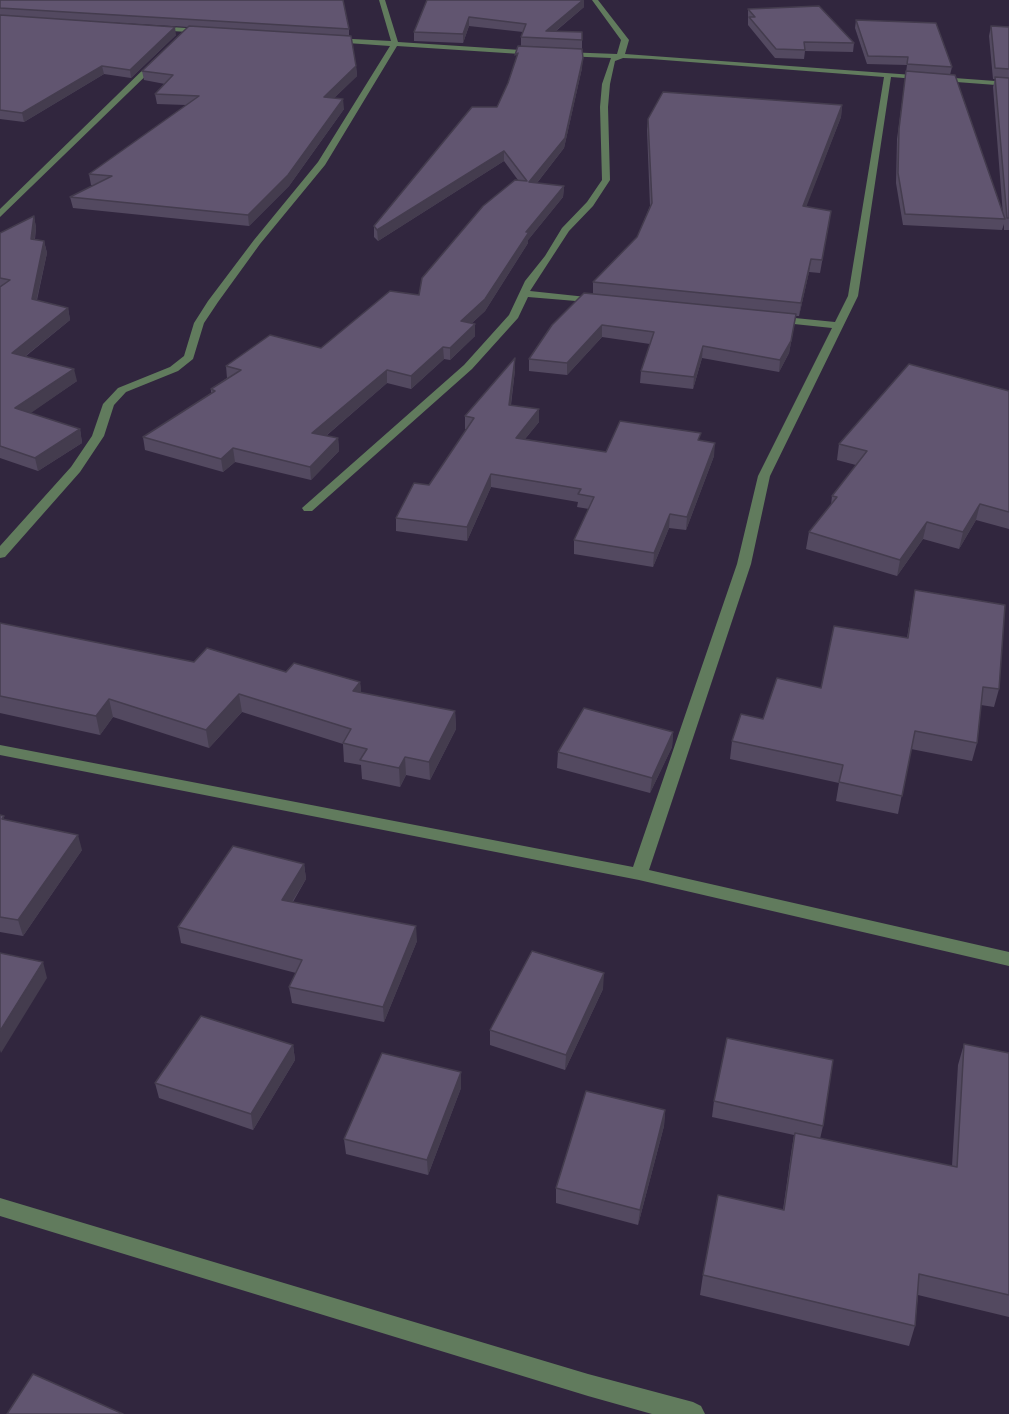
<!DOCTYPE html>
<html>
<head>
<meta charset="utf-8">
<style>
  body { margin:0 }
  canvas { display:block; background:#31263e }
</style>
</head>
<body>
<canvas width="1009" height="1414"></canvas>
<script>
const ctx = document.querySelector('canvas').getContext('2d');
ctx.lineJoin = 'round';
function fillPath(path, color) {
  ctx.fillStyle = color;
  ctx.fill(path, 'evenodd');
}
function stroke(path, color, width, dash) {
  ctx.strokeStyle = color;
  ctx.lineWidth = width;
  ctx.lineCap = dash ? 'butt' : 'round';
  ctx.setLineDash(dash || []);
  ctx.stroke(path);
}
const minor = new Path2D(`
  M379,0h6l13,42 138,9 4,2 -4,2 -139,-9 -72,119 -65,79 -42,58 -14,21 -11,36 -15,12 -52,21 -12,13 -10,31 -24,36 -75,85 -5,1v-12l71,-79 21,-31 11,-32 15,-16 52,-21 14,-11 10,-33 14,-22 46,-61 64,-78 72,-116 -57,-4 -4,-2 4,-2 58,3z
  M592,0h6l31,40 -4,14 384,28v4l-118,-9 -33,219 -88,180 -19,88 -102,306 360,82v14l-370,-86 -639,-125v-10l633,122 104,-303 21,-88 74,-148 -57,-6 -5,-3 5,-3 60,6 13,-26 36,-219 -233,-18 -28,-1 -8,3 -5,23 -2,23 2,73 -17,26 -24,25 -39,60 66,7 4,1v4l-72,-6 -10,21 -46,51 -160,142h-8l-2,-3 162,-143 45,-50 16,-34 20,-25 17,-28 25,-26 15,-22 -2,-73 2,-23 9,-26 -48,-2 -4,-2 4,-2 54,2 4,-14z
  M153,26l51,3 4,2 -4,2 -48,-3z
  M153,60l7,2 -160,155v-8z
  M0,1198l588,176 105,28 8,4 4,8h-53l-64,-18 -588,-180z`);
const wall = new Path2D(`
  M0,0l349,29v7l7,30 1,10 -23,22 10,11 -55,77 -40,40 -176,-18 -3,-11 24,-12h-3l-2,-11 97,-69 -29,-1 -2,-10 10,-10 -21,-4 -2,-9 46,-44 -134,-8 122,16 -45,43 -27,-4 -80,48 -24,-3z
  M422,0h162v7l-28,24 26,1v17l-61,-3v-9l2,-5 -54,-6 -6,17 -49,-2v-9l13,-32z
  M748,9l106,34 -1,9 -48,-1 -1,8 -29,-1 -27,-33z
  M856,20l96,47 -2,8 53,140 -10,-128 2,-8h-2l-4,-43 2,-10 18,1v203h-5v-6l-2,6 -99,-5 -7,-42 1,-44 10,-74 -40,-1 -12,-36z
  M582,68l-18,80 -27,35 27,3 -1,11 -35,43v3l-43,68 -13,12 3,1v12l-25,24 -6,-1 -33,30 -24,-6 -61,53 12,2 1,13 -28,29 -76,-18 -12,10 -78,-22 -2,-13 68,-44v-4l16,-11 -1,-12 95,-18 98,-53 99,-115 -14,-19 -126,80 -4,-4v-11l123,-119z
  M842,105l-1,12 -35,89 23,17 -9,50 -11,-1 -10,44h-3l-7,37 -10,19 -77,-14 -9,31 -53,-6 1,-12 9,-27 -48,-7 -35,38 -38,-4v-12l64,-65v-12l44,-45 13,-31 -3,-76 1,-11z
  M34,216l2,12 -1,11 9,2 3,12 -10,47 31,8 2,12 -44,36 51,25 -47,32 50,16 2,14 -44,28 -38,-13v-225z
  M515,370l-4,35 28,4v13l-14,17 81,13 95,-11 13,15 -28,74 -17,-2 -16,39 -79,-13v-14l15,-31 -12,-2 1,-5 -87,-15 -24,54 -71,-10v-13l33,-33 38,-56h-2v-13z
  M1009,391v138l-33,-9 -17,29 -36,-10 -26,37 -91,-27 3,-17 22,-27 1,-9 24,-31 -19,-5 2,-16z
  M915,590l84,99 -5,18 -13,-2 -4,38 -5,18 -61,-12 -13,65 -62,-13 3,-18 -109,-24 2,-18 31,-22 58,-31 86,-50z
  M0,623l194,39 92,10 74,10 1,11 94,18 1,18 -26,51 -24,-5 -6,12 -38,-8 -1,-14 -17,-3 -1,-18 -101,-32 -33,36 -96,-31 -13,18 -100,-22z
  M673,732l-1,15 -22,46 -93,-25 1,-16z
  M0,815l5,5 77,30 -59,86 -23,-4z
  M304,864l2,15 -13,23 124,39 -33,81 -92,-19 -3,-16 7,-14 -115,-30 -3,-16z
  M603,989l-38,81 -75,-25v-15z
  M964,1044l45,9v264l-91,-22 -3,31 -6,20 -209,-51 3,-20 80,-65 8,-56 3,-19 -82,-18 2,-16 109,25 -3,13 132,27 6,-101z
  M293,1045l2,15 -42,70 -94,-32 -4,-15z
  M461,1072v16l-33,87 -82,-21 -2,-15z
  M665,1110l-1,16 -26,99 -82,-22v-15z`);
const shadedWall = new Path2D(`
  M583,0h1v7l-37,31 -1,-7z
  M469,17v9l-6,17v-9z
  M175,27l1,8 -45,43 -1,-8z
  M583,58l-1,10 -18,80 -35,45v-11z
  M102,66l2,8 -80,48 -2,-9z
  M356,66l1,10 -32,31 -1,-10z
  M343,99l1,10 -55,77 -40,40 -1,-11z
  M842,105l-1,12 -39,101 1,-12z
  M504,151v10l-126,80 -1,-11z
  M564,186l-1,11 -35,43v3l-43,68 -24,22v-12l65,-89z
  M34,216l2,12 -3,23 -2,-12z
  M44,241l3,12 -13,58 -2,-12z
  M811,259l-2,13 -10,44 2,-13z
  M68,308l2,12 -56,45 -2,-12z
  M796,314l-7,39 -10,19 1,-12z
  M475,324v12l-25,24v-12z
  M602,325v12l-35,38v-12z
  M703,346l-1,12 -9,31 1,-12z
  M443,347l1,12 -33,30v-13z
  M515,358v12l-6,48v-13z
  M74,369l3,12 -59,41 -3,-14z
  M387,370v13l-73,63 -2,-13z
  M539,409v13l-24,29 1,-13z
  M80,429l2,14 -44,28 -3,-13z
  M338,438l1,13 -28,29 -1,-13z
  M715,443l-1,13 -28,74 1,-13z
  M233,448l2,14 -12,10 -2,-13z
  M491,474v13l-24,54v-14z
  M980,504l-4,16 -17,29 4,-17z
  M670,514l-1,14 -16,39 1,-14z
  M927,522l-4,17 -26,37 3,-16z
  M360,682l2,18 -9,-9z
  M239,694l3,18 -33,36 -3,-18z
  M109,699l4,18 -13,18 -4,-19z
  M455,711l1,18 -26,51 -1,-18z
  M673,732l-1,15 -22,46 2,-15z
  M405,757l1,18 -6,12 -1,-19z
  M78,835l4,15 -59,86 -5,-16z
  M304,864l2,15 -22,36 -2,-15z
  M416,926l1,15 -33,81 -1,-15z
  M43,962l4,16 -46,75 -1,-3v-19z
  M604,973l-1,16 -38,81 1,-15z
  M293,1045l2,15 -42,70 -2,-16z
  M461,1072v16l-33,87 -1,-15z
  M665,1110l-1,16 -26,99 2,-15z`);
const building = new Path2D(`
  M0,0h343l6,29 -349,-21z
  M427,0h156l-37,31 36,1v8l-61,-3 5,-13 -57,-7 -6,17 -49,-2z
  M819,6l35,37 -50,-1 1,8 -29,-1 -27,-32h6l-7,-8z
  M0,15l175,12 -45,43 -28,-4 -80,47 -22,-3z
  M856,20l80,3 16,44 -45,-3 1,-7 -40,-1z
  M189,26l162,10 5,30 -32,31 19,2 -55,76 -40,40 -178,-18 42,-21 -23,-2 110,-78 -44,-2 18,-19 -31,-4z
  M991,26l18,1v42l-14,-1z
  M518,46l64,3 1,9 -18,80 -36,44 35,4 -38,46h3l-44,67 -24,22 14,3 -25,24 -7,-1 -32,29 -24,-6 -75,63 26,5 -28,29 -77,-19 -12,11 -78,-22 72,-46 -4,-2 30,-19 -15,-4 44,-31 51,13 69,-57 29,4 3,-17 61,-72 32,-26 12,1 -23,-30 -127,79 -3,-4 98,-119h25l11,-24 10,-30 -3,2z
  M906,71l49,4 50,144 -100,-5 -7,-41 1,-44z
  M995,77l14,1v140h-2z
  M663,92l179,13 -39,101 28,5 -9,49 -11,-1 -10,44 -208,-21 44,-45 15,-34 -4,-84z
  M34,216l-3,23 13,2 -12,58 36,9 -56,45 62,16 -59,39 65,21 -45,29 -35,-12v-159l10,-7 -10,-2v-45z
  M584,293l212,21 -5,27 -11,19 -77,-14 -9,31 -53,-6 13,-39 -52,-7 -35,38 -38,-4 23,-34z
  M515,358l-6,47 30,4 -23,29 90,14 14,-31 81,12 -3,7 17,3 -28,74 -17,-3 -16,39 -80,-13 20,-43 -16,-3 3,-5 -90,-15 -24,53 -71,-9 18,-35 15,2 45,-67 -9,-2z
  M909,364l100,27v121l-29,-8 -17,28 -36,-10 -27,38 -91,-28 28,-35 -5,-1 35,-45 -28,-7z
  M915,590l90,15 -6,84 -16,-2 -6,56 -62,-12 -13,65 -63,-14 4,-17 -111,-24 9,-27 22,5 14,-41 44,10 13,-62 74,12z
  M0,623l194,39 13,-14 79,24 8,-9 66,19 -7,9 102,20 -26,51 -24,-5 -6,11 -39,-8 7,-11 -24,-6 8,-14 -112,-35 -33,36 -97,-31 -13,17 -96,-20z
  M584,708l89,24 -21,46 -94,-26z
  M0,815l4,1 -2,3 76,16 -60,85 -18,-3z
  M233,846l71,18 -22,36 134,26 -33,81 -94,-20 13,-27 -124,-33z
  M532,951l72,22 -38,82 -76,-25z
  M0,953l43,9 -43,69z
  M201,1016l92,29 -42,69 -96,-31z
  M727,1038l106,22 -10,66 -109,-25z
  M964,1044l45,9v242l-90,-21 -4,52 -212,-51 15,-80 66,15 11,-77 162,34z
  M382,1053l79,19 -34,88 -83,-21z
  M586,1091l79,19 -25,100 -84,-22z
  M33,1374l90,40h-116z`);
fillPath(minor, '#617b5d');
fillPath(wall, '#534960');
fillPath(shadedWall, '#443c4e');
fillPath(building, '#615570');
stroke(building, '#443c4e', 1.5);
</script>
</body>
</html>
